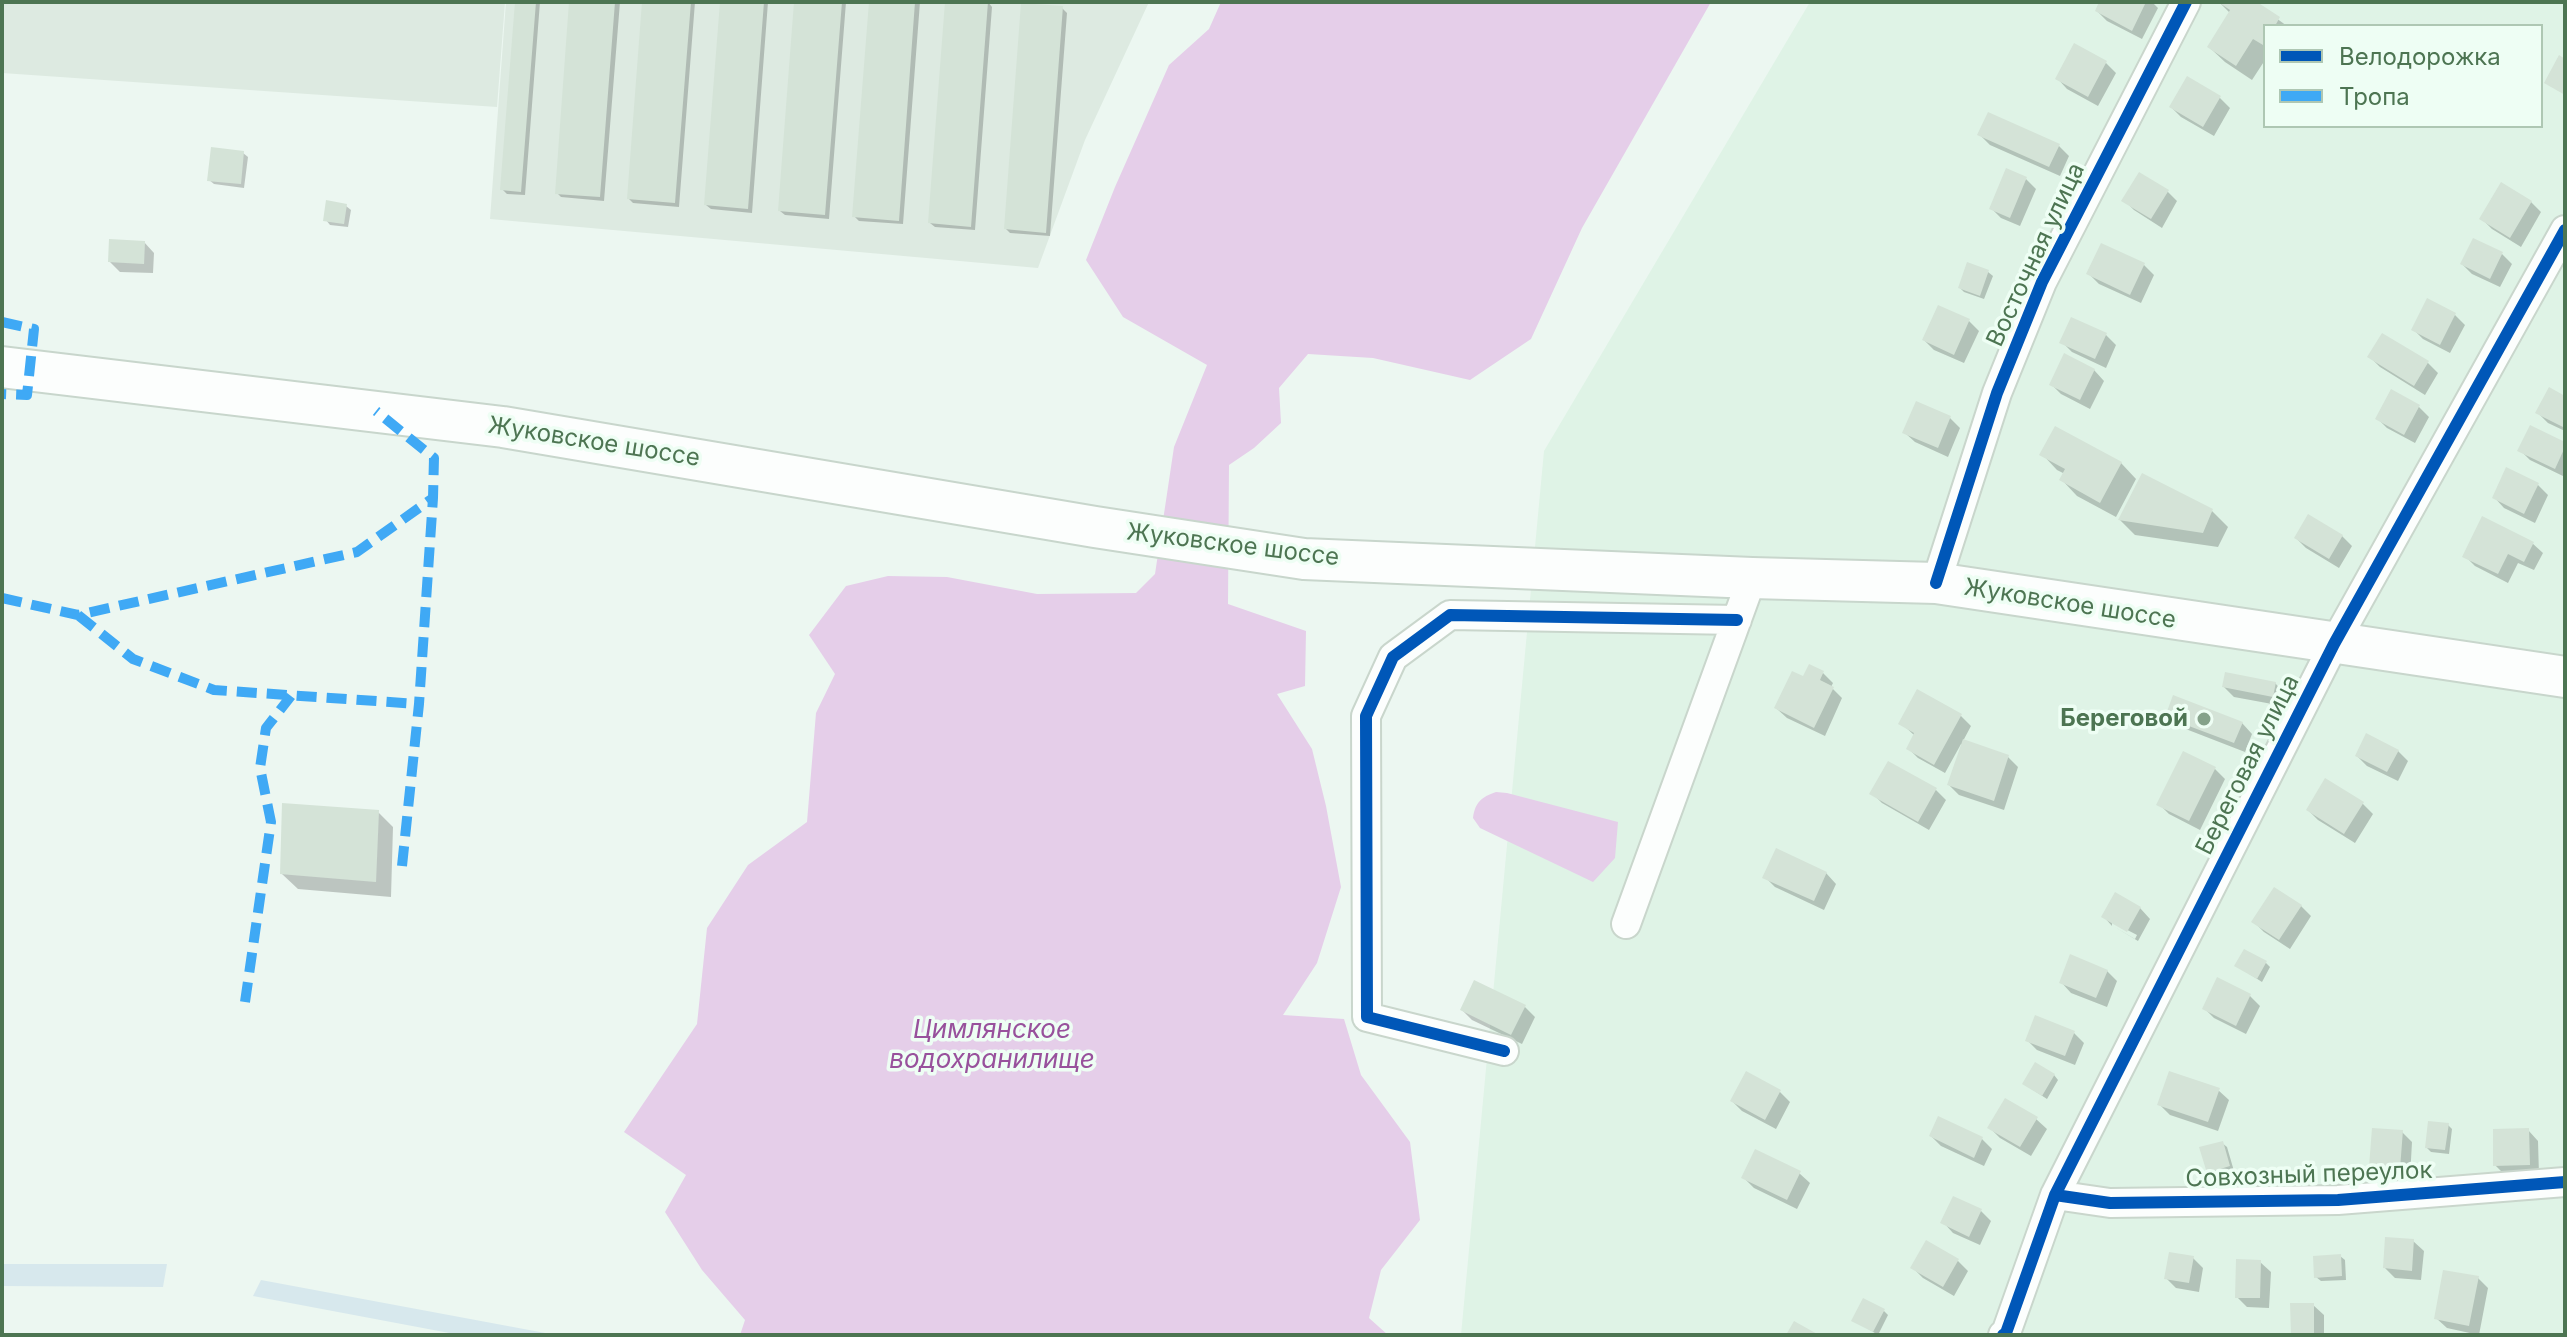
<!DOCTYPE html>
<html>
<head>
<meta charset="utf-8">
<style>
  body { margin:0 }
  #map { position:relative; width:2567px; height:1337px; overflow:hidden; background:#ecf7f1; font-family:Inter,sans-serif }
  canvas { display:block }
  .frame { position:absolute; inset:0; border:4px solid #4d7552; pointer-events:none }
  .legend { position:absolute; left:2263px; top:24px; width:280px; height:104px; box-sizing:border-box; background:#eefef4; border:2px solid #aec7b3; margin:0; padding:10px 14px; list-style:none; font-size:24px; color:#4d7552 }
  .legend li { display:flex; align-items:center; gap:16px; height:40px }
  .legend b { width:40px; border:2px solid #aec7b3 }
</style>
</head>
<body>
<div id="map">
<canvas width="2567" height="1337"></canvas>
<div class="frame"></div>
<ul class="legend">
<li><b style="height:10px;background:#0057b8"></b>Велодорожка</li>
<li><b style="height:10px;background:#3fa9f5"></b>Тропа</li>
</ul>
</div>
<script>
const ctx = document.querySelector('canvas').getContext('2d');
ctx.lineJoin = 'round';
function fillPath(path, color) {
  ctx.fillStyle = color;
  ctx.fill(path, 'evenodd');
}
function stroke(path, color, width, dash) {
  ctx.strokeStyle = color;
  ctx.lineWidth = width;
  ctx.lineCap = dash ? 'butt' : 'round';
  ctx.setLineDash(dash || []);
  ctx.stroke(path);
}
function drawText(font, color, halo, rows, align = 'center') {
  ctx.font = font + ' Inter,sans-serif';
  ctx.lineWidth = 7;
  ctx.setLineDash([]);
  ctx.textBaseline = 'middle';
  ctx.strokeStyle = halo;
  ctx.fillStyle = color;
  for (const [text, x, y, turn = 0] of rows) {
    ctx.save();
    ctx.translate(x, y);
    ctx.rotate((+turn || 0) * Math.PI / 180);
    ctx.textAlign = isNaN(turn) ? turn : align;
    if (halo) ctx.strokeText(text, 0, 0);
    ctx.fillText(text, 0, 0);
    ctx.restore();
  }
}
const residential = new Path2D(`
  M1810,2h755v1333h-1104l83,-884zM2265,26h276v100h-276z`);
const industrial = new Path2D(`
  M2,2h503l-8,105 -495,-34z
  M506,2h643l-64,138 -47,128 -548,-49z`);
const green = new Path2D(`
  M2,1264h165l-4,23 -161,-1z
  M261,1280l295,55h-96l-207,-39z`);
const water = new Path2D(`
  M1221,2h490l-129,226 -51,111 -61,41 -97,-22 -65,-4 -29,34 2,35 -27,25 -25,17 -1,139 78,27 -1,55 -28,8 35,55 14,57 15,81 -24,76 -34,52 61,4 17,56 49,67 10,78 -39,50 -12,48 19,17h-648l5,-15 -43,-50 -37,-58 21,-37 -62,-43 73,-108 10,-96 41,-63 59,-43 9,-109 19,-39 -26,-39 37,-49 42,-10 59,1 90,17 99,-1 19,-19 19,-127 33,-82 -84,-48 -37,-57 29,-73 54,-122 40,-36z
  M1496,792l11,1 111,29 -3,36 -22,24 -113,-54 -7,-10c2,-15 8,-21 23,-26z`);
const shadow = new Path2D(`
  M517,2h23l-15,193 -18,-1 -5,-5z
  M571,2h49l-16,199 -43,-4 -4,-4z
  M644,2h51l-16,205 -46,-4 -4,-4z
  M722,2h46l-16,211 -41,-4 -5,-4z
  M796,2h50l-17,217 -44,-4 -5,-4z
  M871,2h49l-17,222 -44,-3 -5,-5z
  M947,2h41l4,5 -17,223 -40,-3 -5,-4z
  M2102,2h50l6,6 -16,31 -35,-18 -10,-10z
  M2219,2h35l33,24h-22v34l-13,20 -27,-18 -16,-15 21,-34z
  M1062,8l5,5 -17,223 -40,-3 -4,-4z
  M2106,63l10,10 -18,33 -31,-17 -10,-11z
  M2188,79l32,19 10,10 -16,28 -33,-19 -10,-10z
  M1979,134l80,12 10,10 -9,20 -70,-31z
  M243,153l5,4 -4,31 -30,-4 -5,-4z
  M2026,179l10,10 -16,37 -19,-8 -10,-10z
  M2502,185l29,17 10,10 -20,35 -29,-18 -10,-10z
  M2167,191l10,10 -15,27 -28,-18 -10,-10z
  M346,206l5,4 -3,17 -18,-2 -4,-5z
  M144,242l10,11 -1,20 -33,-1 -10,-10z
  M2502,254l10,10 -12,23 -28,-13 -10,-10z
  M2144,265l10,10 -13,28 -42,-19 -10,-10z
  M1988,272l5,4 -9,23 -20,-7 -4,-4z
  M1939,307l30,14 10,10 -15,32 -30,-13 -10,-10z
  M2455,315l10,10 -15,28 -27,-14 -10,-10z
  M2106,335l10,10 -10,23 -34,-16 -10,-10z
  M2383,335l45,28 10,10 -13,22 -45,-28 -10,-10z
  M2094,370l10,11 -14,28 -29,-15 -10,-10z
  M2392,391l27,16 10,10 -14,26 -28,-15 -10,-10z
  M2565,398v33l-17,-8 -10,-10z
  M1950,418l10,10 -12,29 -33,-15 -11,-10z
  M2565,444v33l-35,-17 -10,-10z
  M2042,454l79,9 15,16 -20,38 -39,-21 -15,-16 3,-6 -8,-4z
  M2538,485l10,10 -13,28 -31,-15 -10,-11z
  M2212,511l16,16 -10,20 -83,-12 -15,-15z
  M2342,536l10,10 -13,22 -33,-20 -10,-10z
  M2532,543l11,10 -9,17 -16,-7 -10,20 -33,-17 -10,-10z
  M1823,673l10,10 -2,4 11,11 -17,38 -38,-18 -11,-10 28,-30z
  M2275,683l10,11 -2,12 -49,-9 -10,-10z
  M1918,692l43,24 10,10 -8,15 45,16 10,10 -14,43 -45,-15 -10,-10 14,-40 -2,-1 -16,29 -27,-15 -10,-10 7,-12 -14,-13z
  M2168,716l74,7 10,11 -7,18 -67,-26z
  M2398,751l10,10 -10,20 -31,-15 -10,-10z
  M2184,754l31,15 10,10 -25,51 -31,-16 -10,-10z
  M2326,781l37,23 10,10 -18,29 -37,-23 -10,-10z
  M1936,790l10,10 -17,30 -47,-27 -10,-10z
  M378,812l15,15 -2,70 -93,-8 -16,-15z
  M1826,873l10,11 -12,26 -49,-23 -10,-10z
  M2301,906l10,10 -21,33 -26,-17 -10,-10z
  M2140,908l10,11 -12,22 -25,-15 22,13 2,-4 -25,-13v4l-8,-9z
  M2266,963l4,4 -8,15 -25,-16z
  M2107,971l10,10 -10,26 -36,-14 -10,-11z
  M2218,980l32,16 10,10 -14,28 -32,-16 -10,-10z
  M1524,1006l11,11 -13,27 -50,-24 -10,-10z
  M2074,1033l10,10 -9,22 -38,-15 -10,-10z
  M1746,1074l34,18 10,10 -14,27 -34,-18 -10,-10z
  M2054,1075l4,5 -11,19 -23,-15z
  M2218,1090l11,10 -11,31 -48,-16 -10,-10z
  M1939,1119l43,20 10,10 -8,17 -43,-20 -10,-10z
  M2036,1119l11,10 -16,27 -31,-18 -10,-10z
  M2448,1125l4,4 -3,25 -18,-2 -4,-4z
  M2528,1130l10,11 1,34h-34l-10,-10z
  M2402,1132l10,10 -2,36 -28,-1 -11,-10z
  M2222,1143l5,4 7,24 -21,6 -4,-5z
  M1799,1173l11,10 -13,26 -43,-21 -10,-10z
  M1981,1211l10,10 -11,24 -27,-12 -10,-11z
  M2413,1241l11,10 -3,29 -26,-2 -10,-10z
  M2340,1256l5,4 1,20 -25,1 -5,-4z
  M2193,1258l10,10 -4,24 -23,-4 -10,-10z
  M1958,1261l10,10 -14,25 -31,-18 -10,-10z
  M2260,1262l11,10 -2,36 -22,-1 -10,-10z
  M2478,1278l10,10 -9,47 -32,-7 -11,-10z
  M2313,1305l11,10v20h-31z
  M1884,1311l4,4 -10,20 -24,-15z`);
const building = new Path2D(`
  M515,2h21l-15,190 -21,-2z
  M569,2h46l-15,195 -45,-3z
  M642,2h49l-16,201 -48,-4z
  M720,2h44l-16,207 -44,-4z
  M794,2h48l-17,213 -47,-4z
  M869,2h46l-16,219 -47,-4z
  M945,2h43l-17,225 -43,-4z
  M2099,2h47l-14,29 -37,-20z
  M2218,2h39l23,15 -5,9h-10l-2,19 -10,-6 -17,27 -29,-19 23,-37z
  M1021,3l42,3 -17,227 -42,-4z
  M2074,43l33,18 -19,36 -33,-18z
  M2559,55l6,4v36l-21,-12z
  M2187,76l34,20 -18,31 -34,-20z
  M1988,112l72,32 -11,23 -72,-32z
  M211,147l33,4 -3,33 -34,-3z
  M2006,168l21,9 -17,41 -21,-9z
  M2139,172l30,18 -18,29 -30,-18z
  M2501,182l31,19 -22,37 -31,-19z
  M326,200l21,4 -3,20 -21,-3z
  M2473,238l30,14 -13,27 -30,-15z
  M109,239l36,2 -1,23 -36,-2z
  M2101,243l44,20 -15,32 -44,-21z
  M1967,262l22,8 -9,26 -22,-8z
  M2427,298l29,15 -16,32 -29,-15z
  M1938,305l32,14 -16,36 -32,-15z
  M2071,317l36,16 -12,26 -36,-16z
  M2382,333l47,28 -15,25 -47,-29z
  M2064,353l31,16 -15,31 -31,-15z
  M2549,387l16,9v32l-30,-15z
  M2391,389l29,16 -16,30 -29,-16z
  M1916,401l35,15 -13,32 -36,-15z
  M2530,425l35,17v5l-10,22 -38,-18z
  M2055,426l67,36 -22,41 -41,-23 6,-11 -26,-14z
  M2506,467l33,16 -15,31 -32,-16z
  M2142,473l71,36 -10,24 -85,-13z
  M2308,514l35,21 -14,24 -35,-21z
  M2482,516l52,26 -10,20 -16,-8 -10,20 -36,-17z
  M1809,664l15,7 -4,9 14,7 -20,41 -40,-20 18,-37 11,5z
  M2225,672l51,10 -3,15 -51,-10z
  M1917,689l45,25 -28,51 -28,-16 8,-16 -16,-9z
  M2173,695l70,27 -9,21 -69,-26z
  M2366,733l33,17 -12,22 -32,-16z
  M1963,739l46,16 -15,46 -47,-16z
  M2183,751l33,16 -27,54 -33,-16z
  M1888,761l49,27 -19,34 -49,-28z
  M2325,778l39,24 -20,32 -38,-24z
  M282,803l97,7 -3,72 -96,-8z
  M1776,848l51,24 -13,29 -52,-23z
  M2274,887l28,18 -23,35 -28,-18z
  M2115,892l26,15 -14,25 -26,-15z
  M2244,949l23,12 -10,18 -23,-13z
  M2070,954l38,16 -12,28 -37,-15z
  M2217,977l34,17 -15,32 -34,-17z
  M1474,980l52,25 -15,30 -51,-25z
  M2035,1015l40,16 -10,25 -40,-15z
  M2035,1062l20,12 -13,22 -20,-12z
  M1746,1071l35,19 -16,30 -35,-19z
  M2169,1071l51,17 -12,34 -51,-17z
  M2005,1098l33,19 -18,30 -33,-19z
  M1938,1116l45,21 -9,21 -45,-22z
  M2428,1121l21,2 -4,27 -20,-2z
  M2372,1128l31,2 -3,39 -31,-2z
  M2529,1128l1,37 -37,1v-37z
  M2223,1141l7,25 -23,7 -8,-26z
  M1755,1149l46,22 -14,29 -46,-22z
  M1953,1196l29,13 -13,28 -29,-14z
  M2385,1237l29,2 -2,32 -29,-3z
  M1926,1240l33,19 -16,28 -33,-19z
  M2169,1252l25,4 -5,27 -25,-4z
  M2341,1254l1,22 -28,2 -1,-22z
  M2236,1259l25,1 -1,38h-25z
  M2443,1270l36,6 -10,50 -35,-7z
  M1863,1298l22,11 -12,23 -22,-11z
  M2290,1303h24v32h-23z
  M1794,1321l25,14h-33z`);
const minor = new Path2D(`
  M1936,583l61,-190 45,-111 144,-280
  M1626,924l126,-346
  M1504,1051l-137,-34 -1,-301 27,-59 57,-42 287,5
  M2055,1195l55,8 228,-3 227,-18
  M2003,1335l3,-2 49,-138 279,-551 231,-414`);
const secondary = new Path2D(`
  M2,367l501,60 592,100 209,32 448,19 184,5 629,94`);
const quiet = new Path2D(`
  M2,322l32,7 -7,66 -25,-1
  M2,598l76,17 279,-63 76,-54 1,-40 -58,-47
  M78,615l55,44 81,31 205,14
  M402,866l17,-162 14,-206
  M245,1002l26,-180 -11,-54 6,-40 25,-32`);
const cycleway = new Path2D(`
  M1936,583l61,-190 45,-111 144,-280
  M1504,1051l-137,-34 -1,-301 27,-59 57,-42 287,5
  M2055,1195l55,8 228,-3 227,-18
  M2003,1335l3,-2 49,-138 279,-551 231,-414`);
const markers = [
  [2204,719,8,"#85a28a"]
];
const streetNames = [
  ["Восточная улица",2036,255,-65],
  ["Жуковское шоссе",594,442,9],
  ["Жуковское шоссе",1233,545,7],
  ["Жуковское шоссе",2070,604,9],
  ["Береговая улица",2248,765,-63],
  ["Совхозный переулок",2309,1175,-2]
];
const poiNames = [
  ["Береговой",2188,719]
];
const waterNames = [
  ["Цимлянское",992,1030],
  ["водохранилище",992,1060]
];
fillPath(residential, '#dff3e6');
fillPath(industrial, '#ddeae1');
fillPath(green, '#d7e8ed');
fillPath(water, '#e5cee9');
fillPath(shadow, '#0003');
fillPath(building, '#d4e3d7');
stroke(minor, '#c9d6cc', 32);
stroke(secondary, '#c8d6cc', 44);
stroke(minor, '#fcfefd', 28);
stroke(secondary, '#fcfefd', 40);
stroke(quiet, '#3fa9f5', 10, [20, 10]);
stroke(cycleway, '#0057b8', 12);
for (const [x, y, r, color] of markers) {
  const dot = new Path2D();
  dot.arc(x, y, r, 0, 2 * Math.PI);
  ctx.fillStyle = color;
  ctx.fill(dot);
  stroke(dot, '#eefef4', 3);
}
drawText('24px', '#4d7552', '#eefef4', streetNames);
drawText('bold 24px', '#4d7552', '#eefef4', poiNames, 'right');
drawText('italic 26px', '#98519c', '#eefef4', waterNames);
</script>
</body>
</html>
